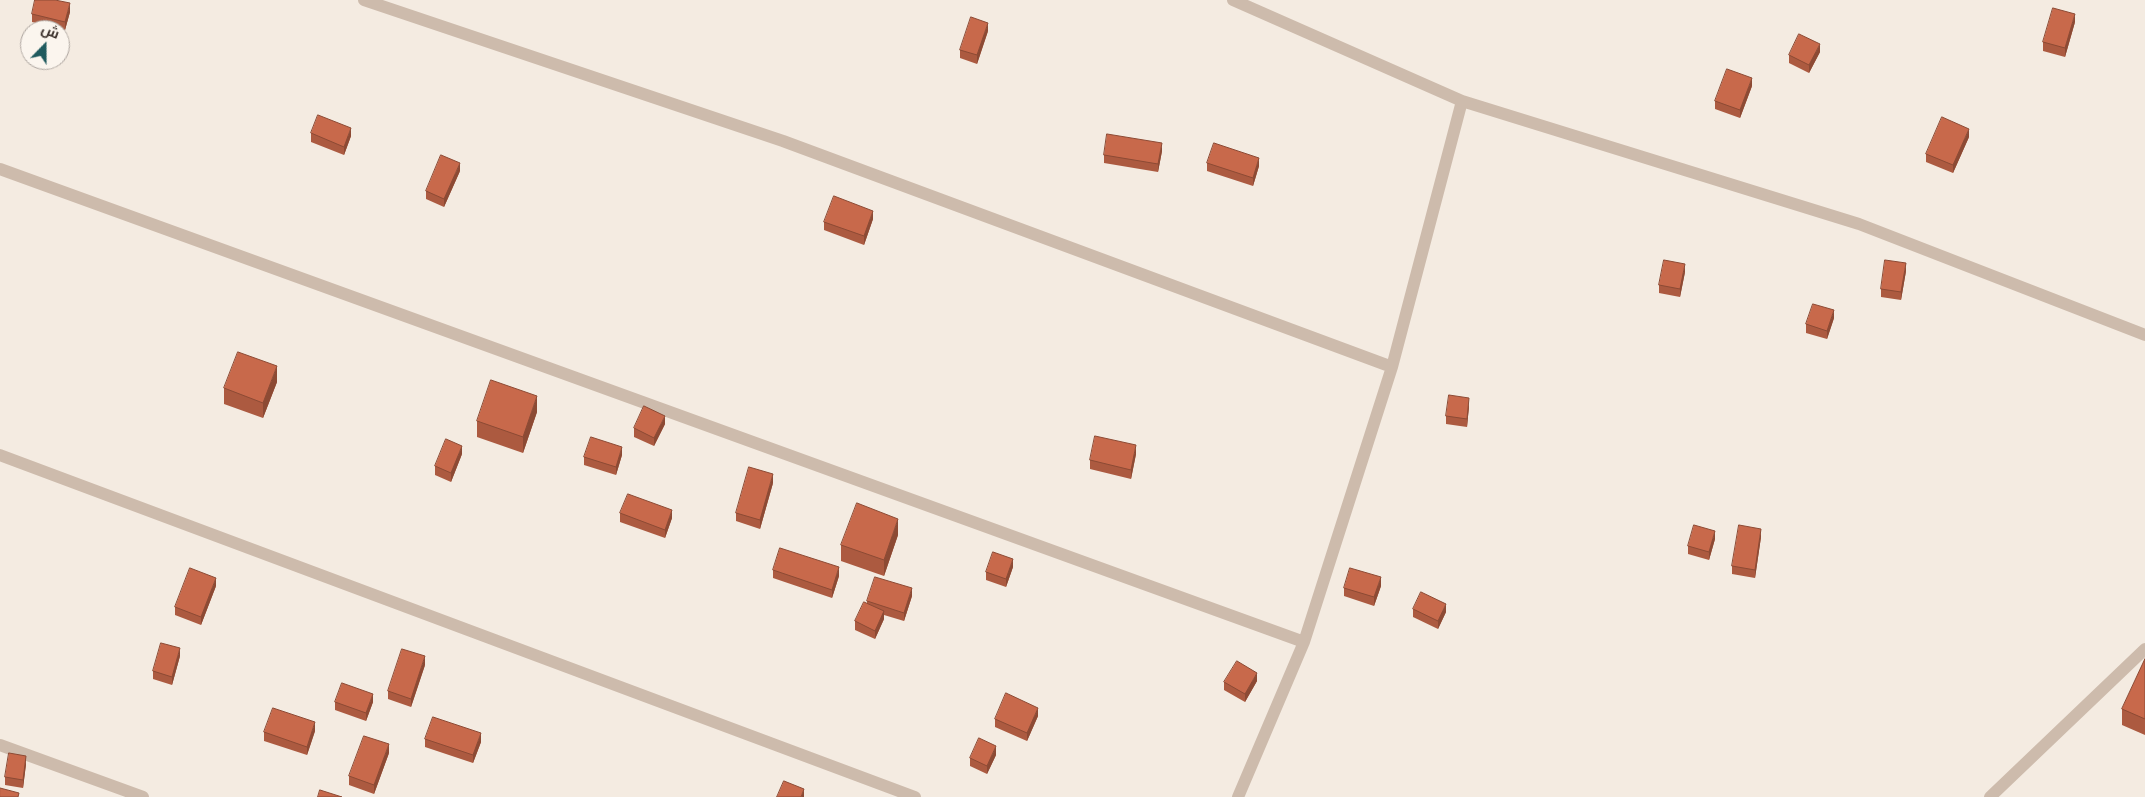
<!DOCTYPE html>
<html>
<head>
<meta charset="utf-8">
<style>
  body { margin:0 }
  #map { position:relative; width:2145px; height:797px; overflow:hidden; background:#f4ebe1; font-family:"Fira Sans",Cairo,sans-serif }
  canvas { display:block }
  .north { position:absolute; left:20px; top:20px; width:50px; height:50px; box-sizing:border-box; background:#fbf5ee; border:1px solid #aea6a0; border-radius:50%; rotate:22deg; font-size:14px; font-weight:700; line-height:20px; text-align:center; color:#3b302b }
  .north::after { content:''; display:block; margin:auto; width:18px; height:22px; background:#1f5a5e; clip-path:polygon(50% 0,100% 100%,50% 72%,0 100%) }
</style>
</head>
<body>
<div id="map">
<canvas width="2145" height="797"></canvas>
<div class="north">ش</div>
</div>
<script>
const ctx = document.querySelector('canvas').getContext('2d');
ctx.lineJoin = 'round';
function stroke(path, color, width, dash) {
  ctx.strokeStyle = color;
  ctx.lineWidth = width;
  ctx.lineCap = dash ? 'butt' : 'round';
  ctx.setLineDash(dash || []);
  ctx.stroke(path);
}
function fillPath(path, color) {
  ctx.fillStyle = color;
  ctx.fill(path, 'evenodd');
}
const minor = new Path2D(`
  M364,0l419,141 609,226
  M1233,0l229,101 397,123 286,111
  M0,169l1304,473
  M0,455l915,342
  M0,745l143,52
  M1238,797l66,-155 88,-275 70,-266
  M1990,797l155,-148`);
const wall = new Path2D(`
  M70,12l-5,18 -33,-8v-8z
  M2075,22l-10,35 -22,-6v-9z
  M988,31l-11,33 -17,-6v-8z
  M1820,52l-11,21 -20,-10v-8z
  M1752,86l-12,32 -25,-9v-8z
  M311,133l40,3 -7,19 -33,-13z
  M1969,137l-16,36 -27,-11v-8z
  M1162,151l-4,21 -54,-9v-8z
  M1207,163l52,3 -6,20 -46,-15z
  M460,171l-16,36 -18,-8v-8z
  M873,219l-9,26 -40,-15v-8z
  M1906,271l-5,29 -20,-3v-8z
  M1685,272l-5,25 -21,-4v-8z
  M1834,318l-7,21 -21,-6v-9z
  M277,382l-14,36 -39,-14v-16z
  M1469,406l-2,21 -21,-3v-8z
  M537,412l-14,41 -46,-16v-16z
  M665,424l-11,22 -20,-9v-9z
  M462,454l-11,28 -16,-7v-9z
  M1136,454l-5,25 -41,-10v-9z
  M622,455l-6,20 -32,-10v-8z
  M773,483l-13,46 -24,-8v-8z
  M620,513l52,5 -7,20 -45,-16z
  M898,535l-14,41 -43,-15v-16z
  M1761,537l-6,41 -23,-4v-8z
  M1715,539l-6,21 -21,-6v-8z
  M1013,567l-7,20 -20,-7v-8z
  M773,570l66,6 -7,22 -59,-20z
  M216,586l-15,39 -26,-10v-8z
  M1381,586l-7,20 -30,-10v-8z
  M912,596l-8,25 -20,-6v4l-9,20 -20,-9v-9l12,-18v-2z
  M1413,609l33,3 -8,17 -25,-12z
  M180,656l-8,29 -19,-6v-8z
  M2145,659v76l-23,-10v-16z
  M425,665l-14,42 -23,-8v-8z
  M1257,681l-12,21 -21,-12v-8z
  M335,702h38l-7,19 -31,-11z
  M1038,716l-11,25 -32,-14v-8z
  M315,731l-8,24 -43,-14v-9z
  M425,739l56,3 -8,21 -48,-16z
  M389,753l-15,41 -25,-9v-9z
  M996,755l-9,19 -17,-8v-8z
  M26,764l-3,24 -18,-3v-8z`);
const shadedWall = new Path2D(`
  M70,3v9l-5,18v-8z
  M2075,14v8l-10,35v-9z
  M988,23v8l-11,33v-9z
  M1820,44v8l-11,21v-8z
  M1752,78v8l-12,32v-8z
  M351,128v8l-7,19v-8z
  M1969,129v8l-16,36v-8z
  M1162,143v8l-4,21v-8z
  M1259,158v8l-6,20v-8z
  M460,163v8l-16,36v-8z
  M873,211v8l-9,26v-9z
  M1906,263v8l-5,29v-8z
  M1685,264v8l-5,25v-8z
  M1834,310v8l-7,21v-8z
  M277,366v16l-14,36v-15z
  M537,396v16l-14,41v-16z
  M1469,398v8l-2,21v-8z
  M665,416v8l-11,22v-8z
  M1136,445v9l-5,25v-9z
  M462,446v8l-11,28v-9z
  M622,447v8l-6,20v-8z
  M773,474v9l-13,46v-9z
  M672,510v8l-7,20v-8z
  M898,519v16l-14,41v-16z
  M1761,529v8l-6,41v-8z
  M1715,531v8l-6,21v-8z
  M1013,559v8l-7,20v-8z
  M839,567v9l-7,22v-8z
  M1381,577v9l-7,20v-9z
  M216,578v8l-15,39v-8z
  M912,588v8l-8,25v-8z
  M1446,604v8l-8,17v-8z
  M884,611v8l-9,20v-8z
  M180,648v8l-8,29v-8z
  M425,656v9l-14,42v-8z
  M1257,673v8l-12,21v-8z
  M373,694v8l-7,19v-8z
  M1038,708v8l-11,25v-8z
  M315,722v9l-8,24v-8z
  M481,733v9l-8,21v-8z
  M389,744v9l-15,41v-9z
  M996,746v9l-9,19v-8z
  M26,756v8l-3,24v-8z
  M804,789v8h-3z`);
const building = new Path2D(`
  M35,0h20l15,3 -5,19 -33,-8z
  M2053,8l22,6 -10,34 -22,-6z
  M971,17l17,6 -11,32 -17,-5z
  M1799,34l21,10 -11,21 -20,-10z
  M1727,69l25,9 -12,32 -25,-9z
  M318,115l33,13 -7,19 -33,-14z
  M1942,117l27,12 -16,36 -27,-11z
  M1107,134l55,9 -4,21 -54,-9z
  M1214,143l45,15 -6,20 -46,-15z
  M441,155l19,8 -16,36 -18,-8z
  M834,196l39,15 -9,25 -40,-14z
  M1664,260l21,4 -5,25 -21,-4z
  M1885,260l21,3 -5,29 -20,-3z
  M1813,304l21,6 -7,21 -21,-7z
  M238,352l39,14 -14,37 -39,-15z
  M491,380l46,16 -14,41 -46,-16z
  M1449,395l20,3 -2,21 -21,-3z
  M644,406l21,10 -11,22 -20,-10z
  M1095,436l41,9 -5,25 -41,-10z
  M591,437l31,10 -6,20 -32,-10z
  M446,439l16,7 -11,27 -16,-7z
  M749,467l24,7 -13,46 -24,-7z
  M628,494l44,16 -7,20 -45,-17z
  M857,503l41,16 -14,41 -43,-15z
  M1694,525l21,6 -6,21 -21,-6z
  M1739,525l22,4 -6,41 -23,-4z
  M780,548l59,19 -7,23 -59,-20z
  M993,552l20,7 -7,20 -20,-7z
  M190,568l26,10 -15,39 -26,-10z
  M1350,568l31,9 -7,20 -30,-9z
  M875,577l37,11 -8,25 -37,-12z
  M1421,592l25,12 -8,17 -25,-12z
  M864,602l20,9 -9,20 -20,-10z
  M161,643l19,5 -8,29 -19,-6z
  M402,649l23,7 -14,43 -23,-8z
  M2145,659v60l-23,-10z
  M1237,661l20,12 -12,21 -21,-12z
  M342,683l31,11 -7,19 -31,-11z
  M1006,693l32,15 -11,25 -32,-14z
  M273,708l42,14 -8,25 -43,-15z
  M433,717l48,16 -8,22 -48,-16z
  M364,736l25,8 -15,41 -25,-9z
  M979,738l17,8 -9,20 -17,-8z
  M9,753l17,3 -3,24 -18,-3z
  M784,781l20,8 -3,8h-24z
  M0,788l19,5 -1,4h-18z
  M320,790l22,7h-24z`);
stroke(minor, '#cdbbac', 12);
fillPath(wall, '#ac5a40');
fillPath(shadedWall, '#8c4a34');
fillPath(building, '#c8694b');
stroke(building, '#8c4a34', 1);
</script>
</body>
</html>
